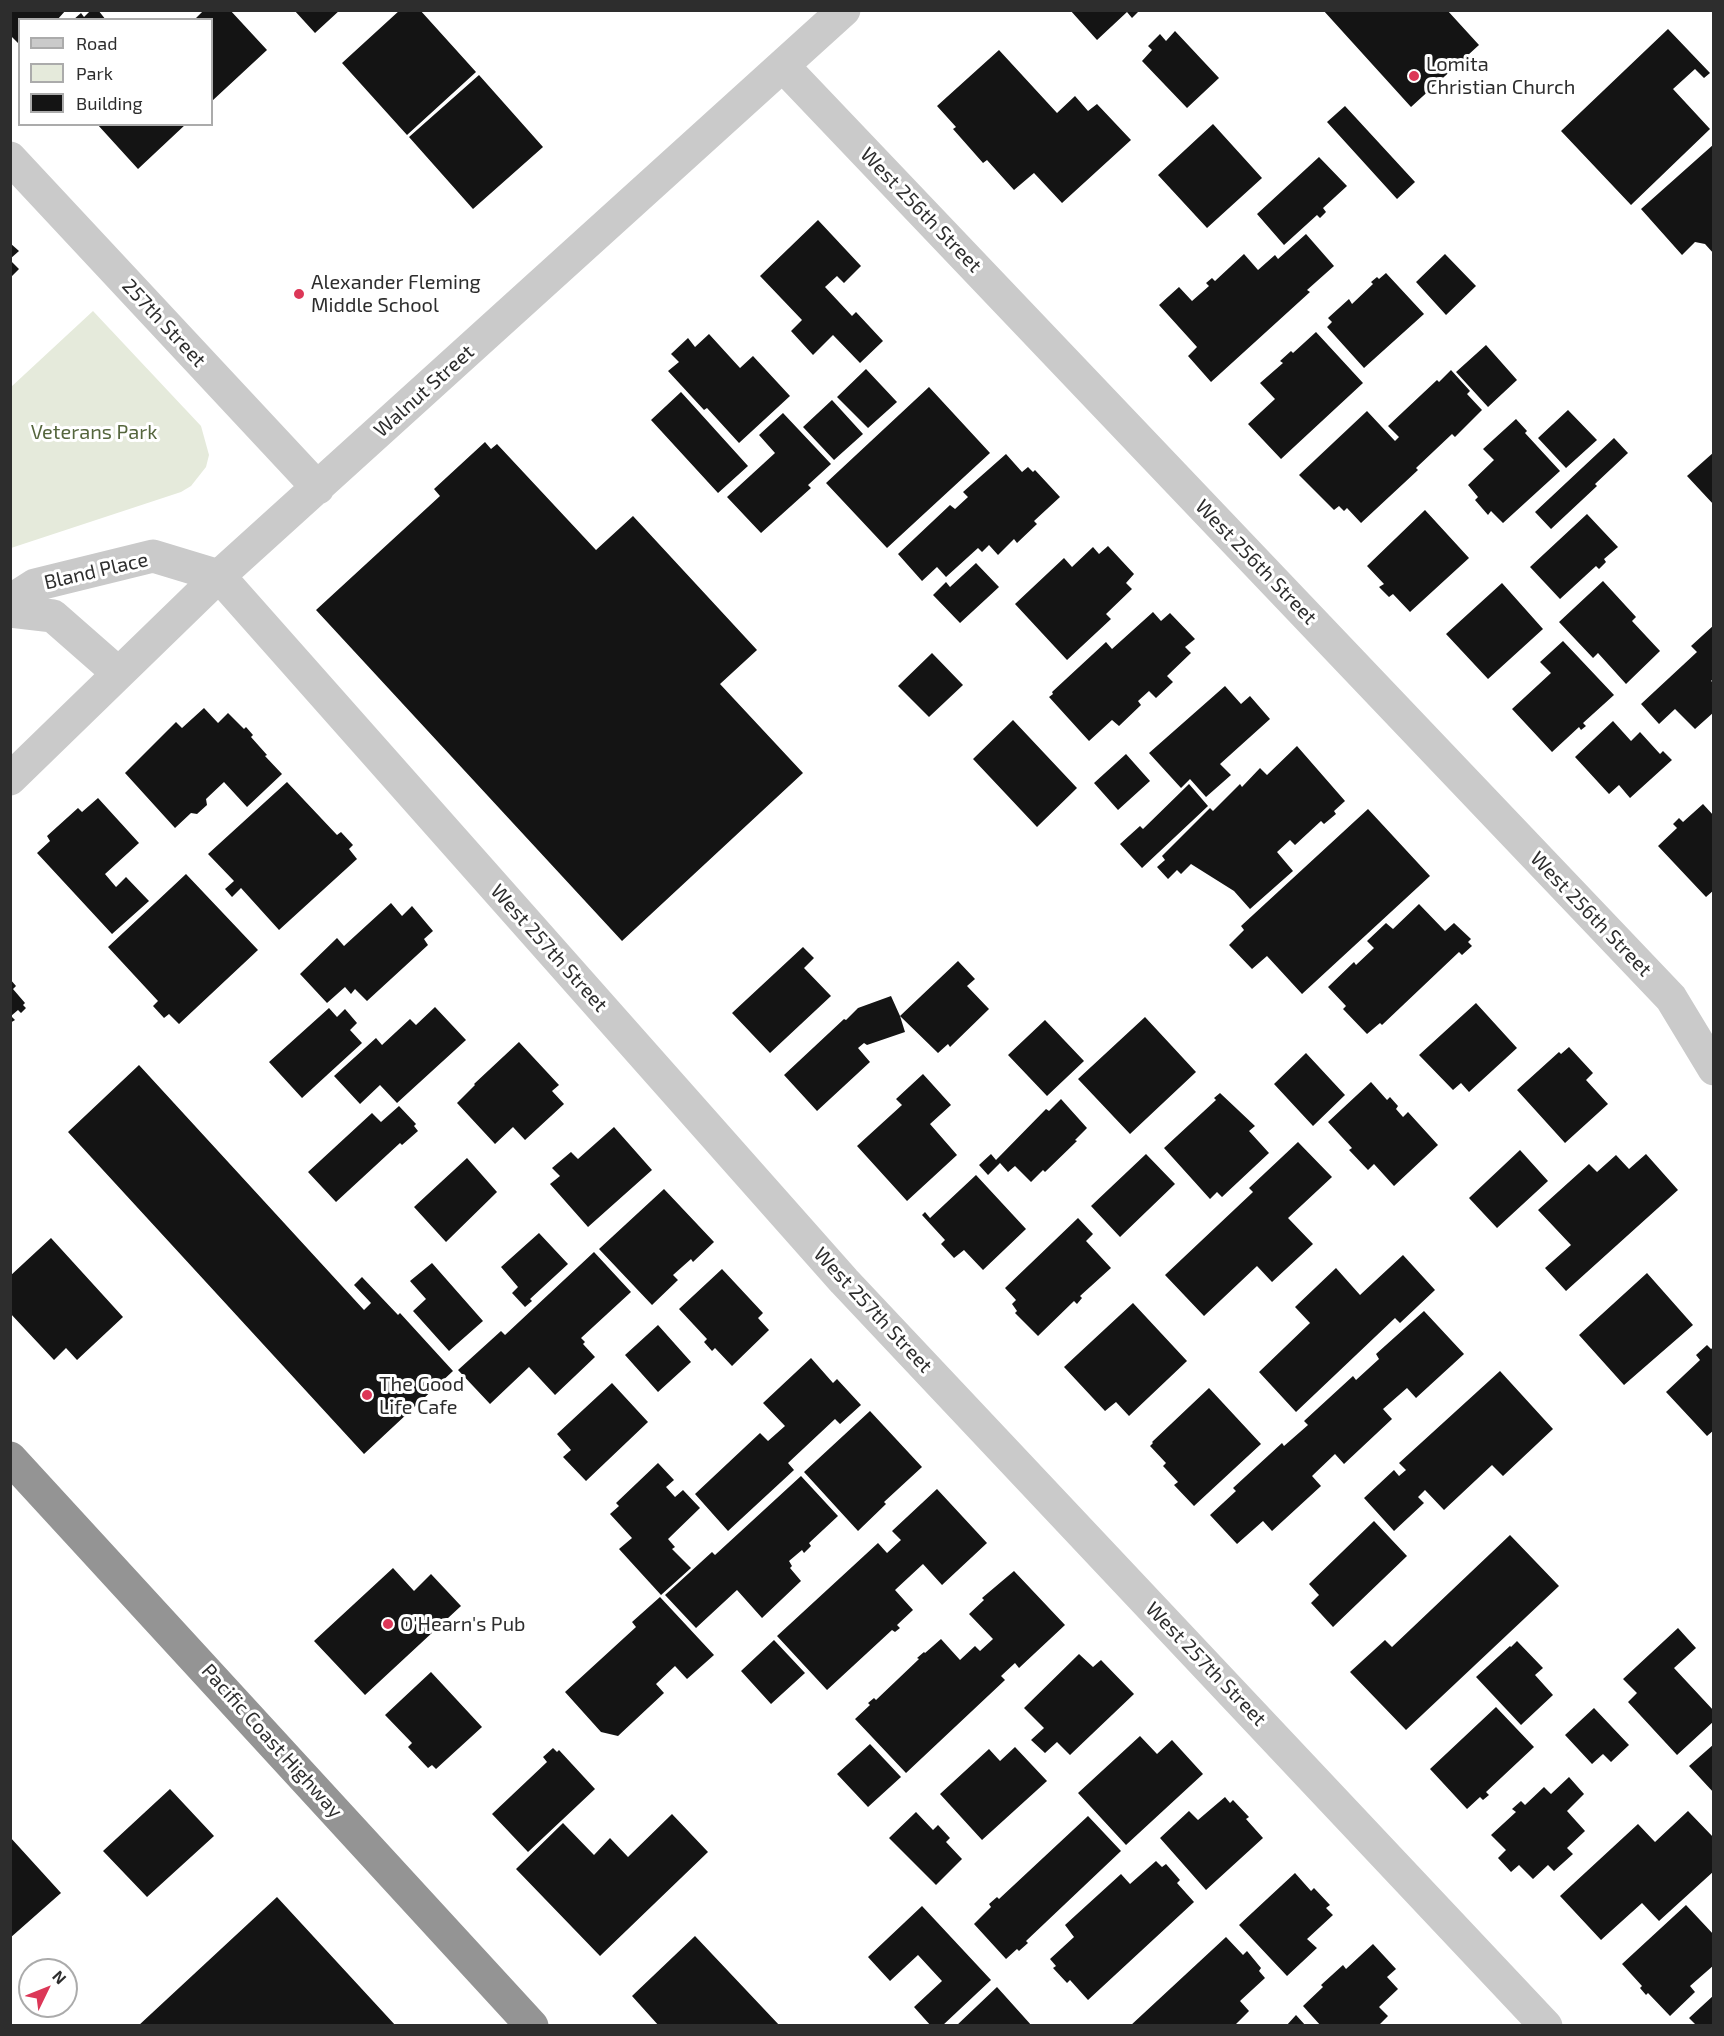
<!DOCTYPE html>
<html>
<head>
<meta charset="utf-8">
<style>
  body { margin:0 }
  #map { position:relative; width:1724px; height:2036px; overflow:hidden; background:#fff; font-family:"Exo 2",sans-serif }
  canvas { display:block }
  .frame { position:absolute; inset:0; border:12px solid #2d2d2d; pointer-events:none }
  .legend { position:absolute; left:18px; top:18px; width:195px; height:108px; box-sizing:border-box; background:#fff; border:2px solid #ababab; margin:0; padding:8px 10px; list-style:none; font-size:18px; color:#2d2d2d }
  .legend li { display:flex; align-items:center; gap:12px; height:30px }
  .legend b { width:30px; border:2px solid #ababab }
  .north { position:absolute; left:18px; top:1958px; width:60px; height:60px; box-sizing:border-box; background:#fff; border:2px solid #ababab; border-radius:50%; rotate:47deg; font-size:16px; font-weight:700; line-height:24px; text-align:center; color:#2d2d2d }
  .north::after { content:''; display:block; margin:auto; width:21px; height:27px; background:#dc3757; clip-path:polygon(50% 0,100% 100%,50% 72%,0 100%) }
</style>
</head>
<body>
<div id="map">
<canvas width="1724" height="2036"></canvas>
<div class="frame"></div>
<ul class="legend">
<li><b style="height:8px;background:#cacaca"></b>Road</li>
<li><b style="height:16px;background:#e5eadb"></b>Park</li>
<li><b style="height:16px;background:#141414"></b>Building</li>
</ul>
<div class="north">N</div>
</div>
<script>
const ctx = document.querySelector('canvas').getContext('2d');
ctx.lineJoin = 'round';
function fillPath(path, color) {
  ctx.fillStyle = color;
  ctx.fill(path, 'evenodd');
}
function stroke(path, color, width, dash) {
  ctx.strokeStyle = color;
  ctx.lineWidth = width;
  ctx.lineCap = dash ? 'butt' : 'round';
  ctx.setLineDash(dash || []);
  ctx.stroke(path);
}
function drawText(font, color, halo, rows, align = 'center') {
  ctx.font = font + ' "Exo 2",sans-serif';
  ctx.lineWidth = 6;
  ctx.setLineDash([]);
  ctx.textBaseline = 'middle';
  ctx.strokeStyle = halo;
  ctx.fillStyle = color;
  for (const [text, x, y, turn = 0] of rows) {
    ctx.save();
    ctx.translate(x, y);
    ctx.rotate((+turn || 0) * Math.PI / 180);
    ctx.textAlign = isNaN(turn) ? turn : align;
    if (halo) ctx.strokeText(text, 0, 0);
    ctx.fillText(text, 0, 0);
    ctx.restore();
  }
}
const green = new Path2D(`
  M93,311l108,115 8,29 -3,12 -15,19 -10,6 -170,56v-161z`);
const building = new Path2D(`
  M10,10h56l-9,10h-37v25l-10,-10z
  M91,10h7l8,10h-33l8,-7 3,4z
  M204,10h26l37,40 -55,51v-81h-18z
  M294,10h46l-25,23z
  M400,10h20l56,62 -69,63 -65,-72z
  M1070,10h70l-8,8 -5,-6 -30,28z
  M1323,10h124l32,35 -68,62z
  M1668,29l42,44 -6,5 -9,-9 -22,20 37,40 -79,76 -70,-74z
  M1175,31l44,47 -32,30 -45,-47 10,-11 -4,-4 12,-12 6,7z
  M999,50l58,63 18,-17 13,15 9,-7 34,36 -69,63 -28,-30 -20,17 -27,-30 -4,3 -30,-34 3,-2 -19,-21z
  M479,75l64,72 -70,62 -64,-72z
  M1345,106l70,76 -18,17 -70,-77z
  M97,124h89l-48,45z
  M1213,124l49,54 -55,50 -49,-53z
  M1714,144v110l-9,-10 -10,-2 -13,13 -41,-46z
  M1319,157l28,29 -24,22 3,4 -6,6 -3,-3 -33,30 -27,-31z
  M818,220l43,46 -17,17 -7,-7 -12,11 27,29 4,-4 27,29 -23,22 -27,-28 -20,20 -22,-24 11,-11 -42,-44z
  M1306,234l28,32 -27,24 3,2 -99,90 -23,-26 9,-9 -38,-42 20,-18 13,14 17,-15 -3,-3 6,-5 3,3 29,-27 14,16 17,-15 3,4z
  M10,243l9,8 -9,8z
  M1445,254l31,32 -30,29 -30,-33z
  M10,260l9,9 -9,9z
  M1386,273l38,41 -60,54 -37,-41 5,-5 -4,-4 21,-19 3,5 21,-20 -2,-2 6,-5 2,2z
  M1316,332l47,51 -82,76 -33,-35 27,-25 -15,-16 23,-20 -3,-2 11,-10 2,2z
  M709,334l31,34 13,-12 37,40 -51,47 -32,-35 -3,2 -36,-39 11,-9 -8,-8 17,-16 7,9z
  M1486,345l31,35 -29,27 -32,-35z
  M866,369l31,33 -29,26 -31,-31z
  M1451,370l19,21 -3,3 15,16 -27,27 -3,-3 -36,34 2,2 -57,53 -14,-15 -3,3 -5,-5 -5,4 -35,-35 68,-64 28,30 4,-4 -11,-11 49,-46 2,2z
  M929,387l61,66 -103,95 -61,-65z
  M681,392l67,74 -30,27 -67,-73z
  M832,400l31,34 -29,26 -31,-33z
  M1568,410l29,30 -31,28 -28,-30z
  M783,413l48,51 -23,21 3,3 -50,45 -34,-36 48,-44 -16,-18z
  M1516,419l11,12 -2,2 35,38 -57,52 -12,-12 -3,4 -13,-15 3,-3 -10,-12 26,-25 -11,-11z
  M1614,438l14,15 -33,31 2,2 -46,43 -16,-17z
  M485,442l6,7 6,-5 99,106 37,-34 124,134 -37,34 83,89 -181,168 -306,-331 124,-114 -6,-7z
  M1714,452v53l-27,-29z
  M1006,454l16,18 6,-5 5,5 2,-2 25,27 -26,24 3,3 -20,19 -3,-4 -16,16 -9,-10 -7,7 -4,-4 -32,29 -9,-10 -15,14 -24,-27 52,-49 5,4 13,-12 -5,-5z
  M1425,510l44,48 -59,54 -17,-18 -4,3 -10,-10 5,-3 -17,-18z
  M1587,514l31,33 -14,12 2,3 -7,7 -3,-3 -36,33 -30,-32z
  M1108,546l26,28 -8,9 6,6 -26,25 5,5 -44,41 -52,-56 49,-46 8,9 21,-20 6,7z
  M976,563l23,24 -39,36 -27,-28 13,-13 4,5z
  M1603,581l33,36 -4,4 28,30 -34,33 -28,-31 -5,5 -34,-36z
  M1502,583l41,46 -55,50 -42,-45z
  M1153,612l8,9 9,-8 25,26 -10,8 6,6 -24,23 6,6 -17,16 -7,-7 -11,10 3,4 -22,21 -7,-6 -23,21 -40,-44 4,-3 -1,-2 54,-50 6,7z
  M1714,625v53l-3,3 3,2v29l-19,17 -20,-20 -16,15 -18,-20 56,-52 -6,-6z
  M1563,641l51,54 -31,28 3,3 -5,4 -2,-3 -27,25 -40,-43 39,-36 -11,-11z
  M932,653l31,32 -34,32 -31,-31z
  M1225,686l16,18 9,-8 20,23 -50,45 11,11 -25,22 -16,-18 -9,9 -32,-35z
  M204,708l14,15 10,-10 16,16 2,-2 7,8 -2,2 16,18 -2,1 17,18 -35,33 -23,-25 -18,17 1,6 -10,9 -6,-1 -16,15 -50,-55 51,-51 6,6z
  M1013,720l64,68 -40,39 -64,-68z
  M1613,721l18,20 9,-9 20,22 3,-3 9,9 -42,38 -11,-13 -10,9 -34,-37z
  M1297,746l48,55 -11,10 2,3 -12,10 -3,-3 -26,24 -5,-5 -13,12 16,19 -43,38 -16,-18 -43,-27 -10,10 -4,-4 -9,9 -11,-12 8,-7 -3,-4 48,-48 3,3 27,-27 2,3 18,-19 7,7z
  M1126,754l24,27 -32,29 -24,-27z
  M287,782l50,53 4,-3 12,13 -4,4 8,10 -78,71 -38,-42 -9,9 -7,-8 9,-8 -26,-27z
  M1189,784l19,22 -66,62 -22,-24 20,-18 3,3z
  M98,798l41,45 -34,31 11,13 10,-10 23,24 -37,33 -75,-81 13,-12 -3,-5 31,-28 4,4z
  M1703,804l11,12v74l-8,7 -48,-51 19,-18 -4,-4 6,-6 4,4z
  M1368,809l62,67 -128,118 -35,-38 -15,13 -23,-24 15,-15 -3,-4z
  M186,874l72,76 -79,74 -10,-10 -5,4 -11,-12 5,-5 -50,-54z
  M391,903l11,13 10,-10 21,25 -9,8 4,6 -61,56 -12,-12 -4,5 -6,-7 -18,16 -27,-29 37,-36 7,8z
  M1419,904l26,27 9,-8 17,16 -3,3 4,4 -10,9 -3,-3 -77,73 -2,-2 -13,11 -24,-25 3,-3 -18,-19 26,-25 2,3 18,-17 -7,-7 19,-18 7,6z
  M803,947l11,11 -10,10 27,28 -61,57 -38,-40z
  M958,961l17,18 -8,7 22,23 -39,38 -2,-3 -10,9 -38,-37 5,16 -38,13 -3,-2 -6,5 12,14 -53,49 -33,-36 60,-56 2,1 12,-12 33,-12 9,20z
  M10,979l6,7 -3,3 12,14 -2,2 3,3 -5,5 -3,-3 -7,6 4,4 -5,3z
  M1476,1003l41,45 -48,44 -8,-9 -8,7 -34,-35z
  M435,1007l31,33 -69,63 -17,-18 -20,19 -26,-28 42,-38 6,7 28,-26 6,6z
  M329,1008l8,9 8,-8 12,14 -7,7 12,13 -60,55 -33,-36z
  M1145,1017l51,55 -66,62 -52,-55z
  M1045,1020l39,41 -37,35 -39,-41z
  M519,1042l40,43 -7,6 12,13 -39,36 -12,-13 -18,17 -38,-41 18,-18 -1,-1z
  M1569,1047l24,26 -7,7 22,24 -43,39 -48,-53 42,-38 2,2z
  M1306,1053l39,42 -32,31 -39,-42z
  M139,1065l225,245 7,-7 -17,-18 8,-8 36,38 2,-2 53,58 -89,83 -296,-322z
  M923,1074l28,31 -21,19 27,31 -50,46 -50,-55 45,-41 -6,-6z
  M1371,1082l16,18 3,-3 8,9 -2,3 7,8 5,-5 30,33 -44,41 -20,-22 -6,6 -19,-20 3,-2 -24,-26z
  M1220,1093l35,33 -6,5 20,22 -47,44 -5,-5 -7,7 -46,-51 52,-48 -2,-2z
  M1061,1099l26,29 -12,12 2,1 -32,31 -2,-2 -12,12 -16,-16 -7,6 -8,-9 -12,12 -9,-10 12,-11 5,6 50,-51 3,2z
  M399,1106l17,18 -2,2 4,5 -16,14 -2,-2 -64,59 -28,-30 64,-59 9,9z
  M614,1127l38,43 -64,57 -38,-43 10,-8 -8,-8 19,-16 7,7z
  M1298,1142l34,35 -44,41 25,26 -41,38 -15,-16 -53,50 -39,-41 88,-83 -4,-4z
  M1520,1150l28,31 -51,47 -28,-30z
  M1146,1154l29,30 -55,53 -29,-31z
  M1646,1154l32,36 -112,101 -21,-23 26,-23 -33,-35 51,-46 8,8 19,-17 13,14z
  M467,1158l30,34 -51,50 -32,-35z
  M976,1175l50,54 -43,41 -19,-20 -10,8 -13,-14 4,-4 -23,-25 3,-3 5,6z
  M664,1189l50,53 -21,20 -2,-3 -18,16 5,5 -26,25 -53,-56z
  M1078,1218l15,16 -7,7 25,27 -31,28 2,2 -5,6 -3,-3 -36,35 -23,-23 2,-2 -5,-7 4,-4 -11,-12z
  M539,1233l29,31 -38,35 2,2 -7,6 -13,-14 6,-6 -17,-20z
  M51,1238l72,79 -46,43 -11,-12 -12,12 -44,-47v-37z
  M594,1252l37,40 -50,46 4,4 -2,2 12,13 -40,38 -26,-28 -39,37 -32,-34 43,-39 4,4z
  M1403,1255l32,35 -35,33 -5,-5 -99,94 -37,-40 51,-49 -15,-16 41,-39 24,27z
  M432,1263l51,58 -34,30 -36,-40 13,-12 -16,-18z
  M722,1269l41,44 -5,5 11,12 -37,36 -17,-18 -3,3 -8,-9 3,-3 -28,-30z
  M1647,1273l46,52 -69,60 -45,-50z
  M1133,1303l54,58 -58,55 -13,-14 -11,9 -41,-44z
  M1424,1311l40,43 -48,44 -9,-10 -24,21 9,10 -48,45 -9,-10 -23,22 9,10 -49,45 -9,-10 -26,23 -27,-29 26,-24 -3,-3 49,-45 2,3 24,-21 -4,-4 49,-45 3,4 23,-21 -3,-5z
  M658,1325l33,37 -33,30 -33,-37z
  M1707,1345l4,4 3,-2v83l-7,6 -41,-44 34,-32 -4,-5z
  M811,1358l22,25 4,-4 24,26 -21,19 -5,-5 -47,44 6,7 -66,61 -33,-37 65,-61 8,8 17,-15 -22,-23z
  M1500,1371l53,58 -50,47 -11,-11 -48,45 -19,-20 -7,7 6,6 -30,28 -30,-33 30,-28 5,6 7,-6 -7,-7z
  M612,1383l36,39 -62,59 -23,-24 8,-7 -14,-16z
  M1209,1388l52,56 -67,62 -20,-21 4,-3 -15,-16 3,-3 -16,-17 3,-3 -1,-1z
  M870,1411l52,56 -38,35 2,2 -28,27 -54,-59z
  M658,1463l16,17 -8,7 9,10 8,-7 17,18 -32,31 7,8 -3,2 19,19 -30,27 -42,-46 13,-11 -22,-24 9,-8 -3,-3z
  M801,1476l37,40 -29,27 2,3 -7,7 -2,-3 -13,11 3,5 -2,2 11,13 -39,37 -25,-28 -41,38 -31,-33 47,-43 3,3z
  M937,1489l50,54 -45,42 -19,-21 -28,26 18,20 -16,15 3,3 -5,4 -3,-2 -65,60 -50,-54 101,-93 9,10 14,-13 -9,-9z
  M1374,1521l33,35 -74,71 -22,-24 8,-8 -10,-11z
  M1510,1535l49,51 -153,144 -56,-58 35,-32 7,7z
  M393,1568l21,23 17,-17 30,32 -96,89 -51,-54z
  M1014,1571l51,54 -46,43 -4,-5 -14,13 4,4 -99,93 -51,-54 15,-14 -2,-2 6,-5 2,2 43,-41 -2,-1 7,-6 1,1 16,-14 19,21 15,-14 5,5 13,-12 -24,-25 15,-14 -2,-2z
  M660,1597l54,58 -27,24 -12,-13 -19,18 8,9 -46,43 -17,-4 -36,-40 71,-65 -4,-5z
  M1678,1628l18,20 -22,20 40,43v10l-37,34 -49,-53 9,-9 -14,-14z
  M774,1640l31,33 -34,31 -30,-33z
  M1517,1641l26,27 -8,7 18,20 -32,30 -45,-48 34,-31 1,1z
  M1079,1654l14,13 8,-7 33,34 -64,61 -13,-13 -12,11 -14,-13 13,-12 -20,-20z
  M431,1672l51,55 -46,42 -4,-4 -4,3 -20,-21 4,-4 -27,-28z
  M1496,1707l38,40 -48,45 3,3 -6,5 -3,-3 -13,12 -37,-40z
  M1594,1708l35,37 -18,17 -8,-8 -11,10 -27,-29z
  M1140,1736l17,18 15,-14 31,34 -77,71 -48,-52z
  M870,1744l31,33 -33,30 -31,-33z
  M1714,1744v49l-25,-27z
  M1015,1747l32,34 -65,59 -42,-46 49,-45 11,12z
  M553,1748l4,4 2,-2 36,39 -67,63 -36,-38 55,-52 -4,-5z
  M1569,1777l15,17 -17,17 18,20 -18,17 6,6 -19,17 -6,-6 -15,14 -14,-14 -8,7 -13,-14 8,-8 -15,-15 25,-23 -4,-3 9,-8 4,4 19,-18 7,7z
  M170,1789l44,47 -67,61 -44,-46z
  M1225,1797l5,6 3,-3 16,17 -3,2 17,19 -57,52 -46,-52 29,-27 9,9z
  M1688,1811l26,27v33l-55,50 -17,-18 -41,37 -41,-44 78,-72 17,18z
  M916,1812l17,18 5,-5 12,13 -4,4 16,17 -26,26 -47,-47z
  M672,1814l36,38 -108,104 -84,-87 47,-46 31,32 16,-17 18,19z
  M1088,1816l33,35 -95,90 2,2 -9,8 -2,-2 -11,10 -32,-35 17,-17 -2,-3 8,-7 2,2z
  M10,1837l51,56 -51,45z
  M1156,1861l6,6 4,-3 14,16 -3,3 17,19 -106,98 -18,-20 -3,3 -14,-15 3,-2 -6,-7 24,-22 -9,-12 56,-51 9,10z
  M1295,1873l16,18 3,-3 16,17 -4,3 7,7 -26,24 10,9 -30,28 -48,-51z
  M277,1897l119,129h-258z
  M1686,1905l28,30v30l-24,21 5,6 -25,24 -22,-23 -2,2 -6,-7 2,-2 -20,-22z
  M922,1906l69,74 -49,46h-11l-17,-19 28,-26 -24,-26 -28,26 -22,-24z
  M695,1936l85,90h-121l-27,-30z
  M1226,1937l17,18 4,-4 14,17 -2,3 6,7 -25,23 9,10 -15,15h-104z
  M1373,1944l23,25 -9,8 11,12 -19,18 9,9 -10,10h-57l-18,-20 20,-19 -2,-2 22,-20 3,4z
  M997,1987l35,39h-76z
  M1714,1995v31h-17l-8,-8z
  M1296,2015l10,11h-20z`);
const minor = new Path2D(`
  M783,66l888,932 43,71
  M10,158l308,330
  M219,576l625,705 702,745
  M10,601l25,-16 118,-29 66,20
  M10,611l43,5 65,57
  M10,779l209,-203 625,-566`);
const highway = new Path2D(`
  M10,1458l522,568`);
const markers = [
  [1414,76,6,"#dc3757"],
  [299,294,6,"#dc3757"],
  [367,1395,6,"#dc3757"],
  [388,1624,6,"#dc3757"]
];
const poiNames = [
  ["Lomita",1426,64],
  ["Christian Church",1426,87],
  ["Alexander Fleming",311,282],
  ["Middle School",311,305],
  ["The Good",379,1384],
  ["Life Cafe",379,1407],
  ["O'Hearn's Pub",400,1624]
];
const streetNames = [
  ["West 256th Street",921,210,46],
  ["257th Street",164,323,47],
  ["Walnut Street",424,391,-42],
  ["West 256th Street",1256,562,46],
  ["Bland Place",96,571,-13],
  ["West 256th Street",1591,914,46],
  ["West 257th Street",549,948,48],
  ["West 257th Street",873,1310,47],
  ["West 257th Street",1206,1664,46],
  ["Pacific Coast Highway",272,1741,48]
];
const parkNames = [
  ["Veterans Park",94,432]
];
fillPath(green, '#e5eadb');
fillPath(building, '#141414');
stroke(minor, '#cacaca', 33);
stroke(highway, '#949494', 33);
for (const [x, y, r, color] of markers) {
  const dot = new Path2D();
  dot.arc(x, y, r, 0, 2 * Math.PI);
  ctx.fillStyle = color;
  ctx.fill(dot);
  stroke(dot, '#fff', 2);
}
drawText('20px', '#2d2d2d', '#fff', poiNames, 'left');
drawText('20px', '#2d2d2d', '#fff', streetNames);
drawText('20px', '#55663d', '#fff', parkNames);
</script>
</body>
</html>
